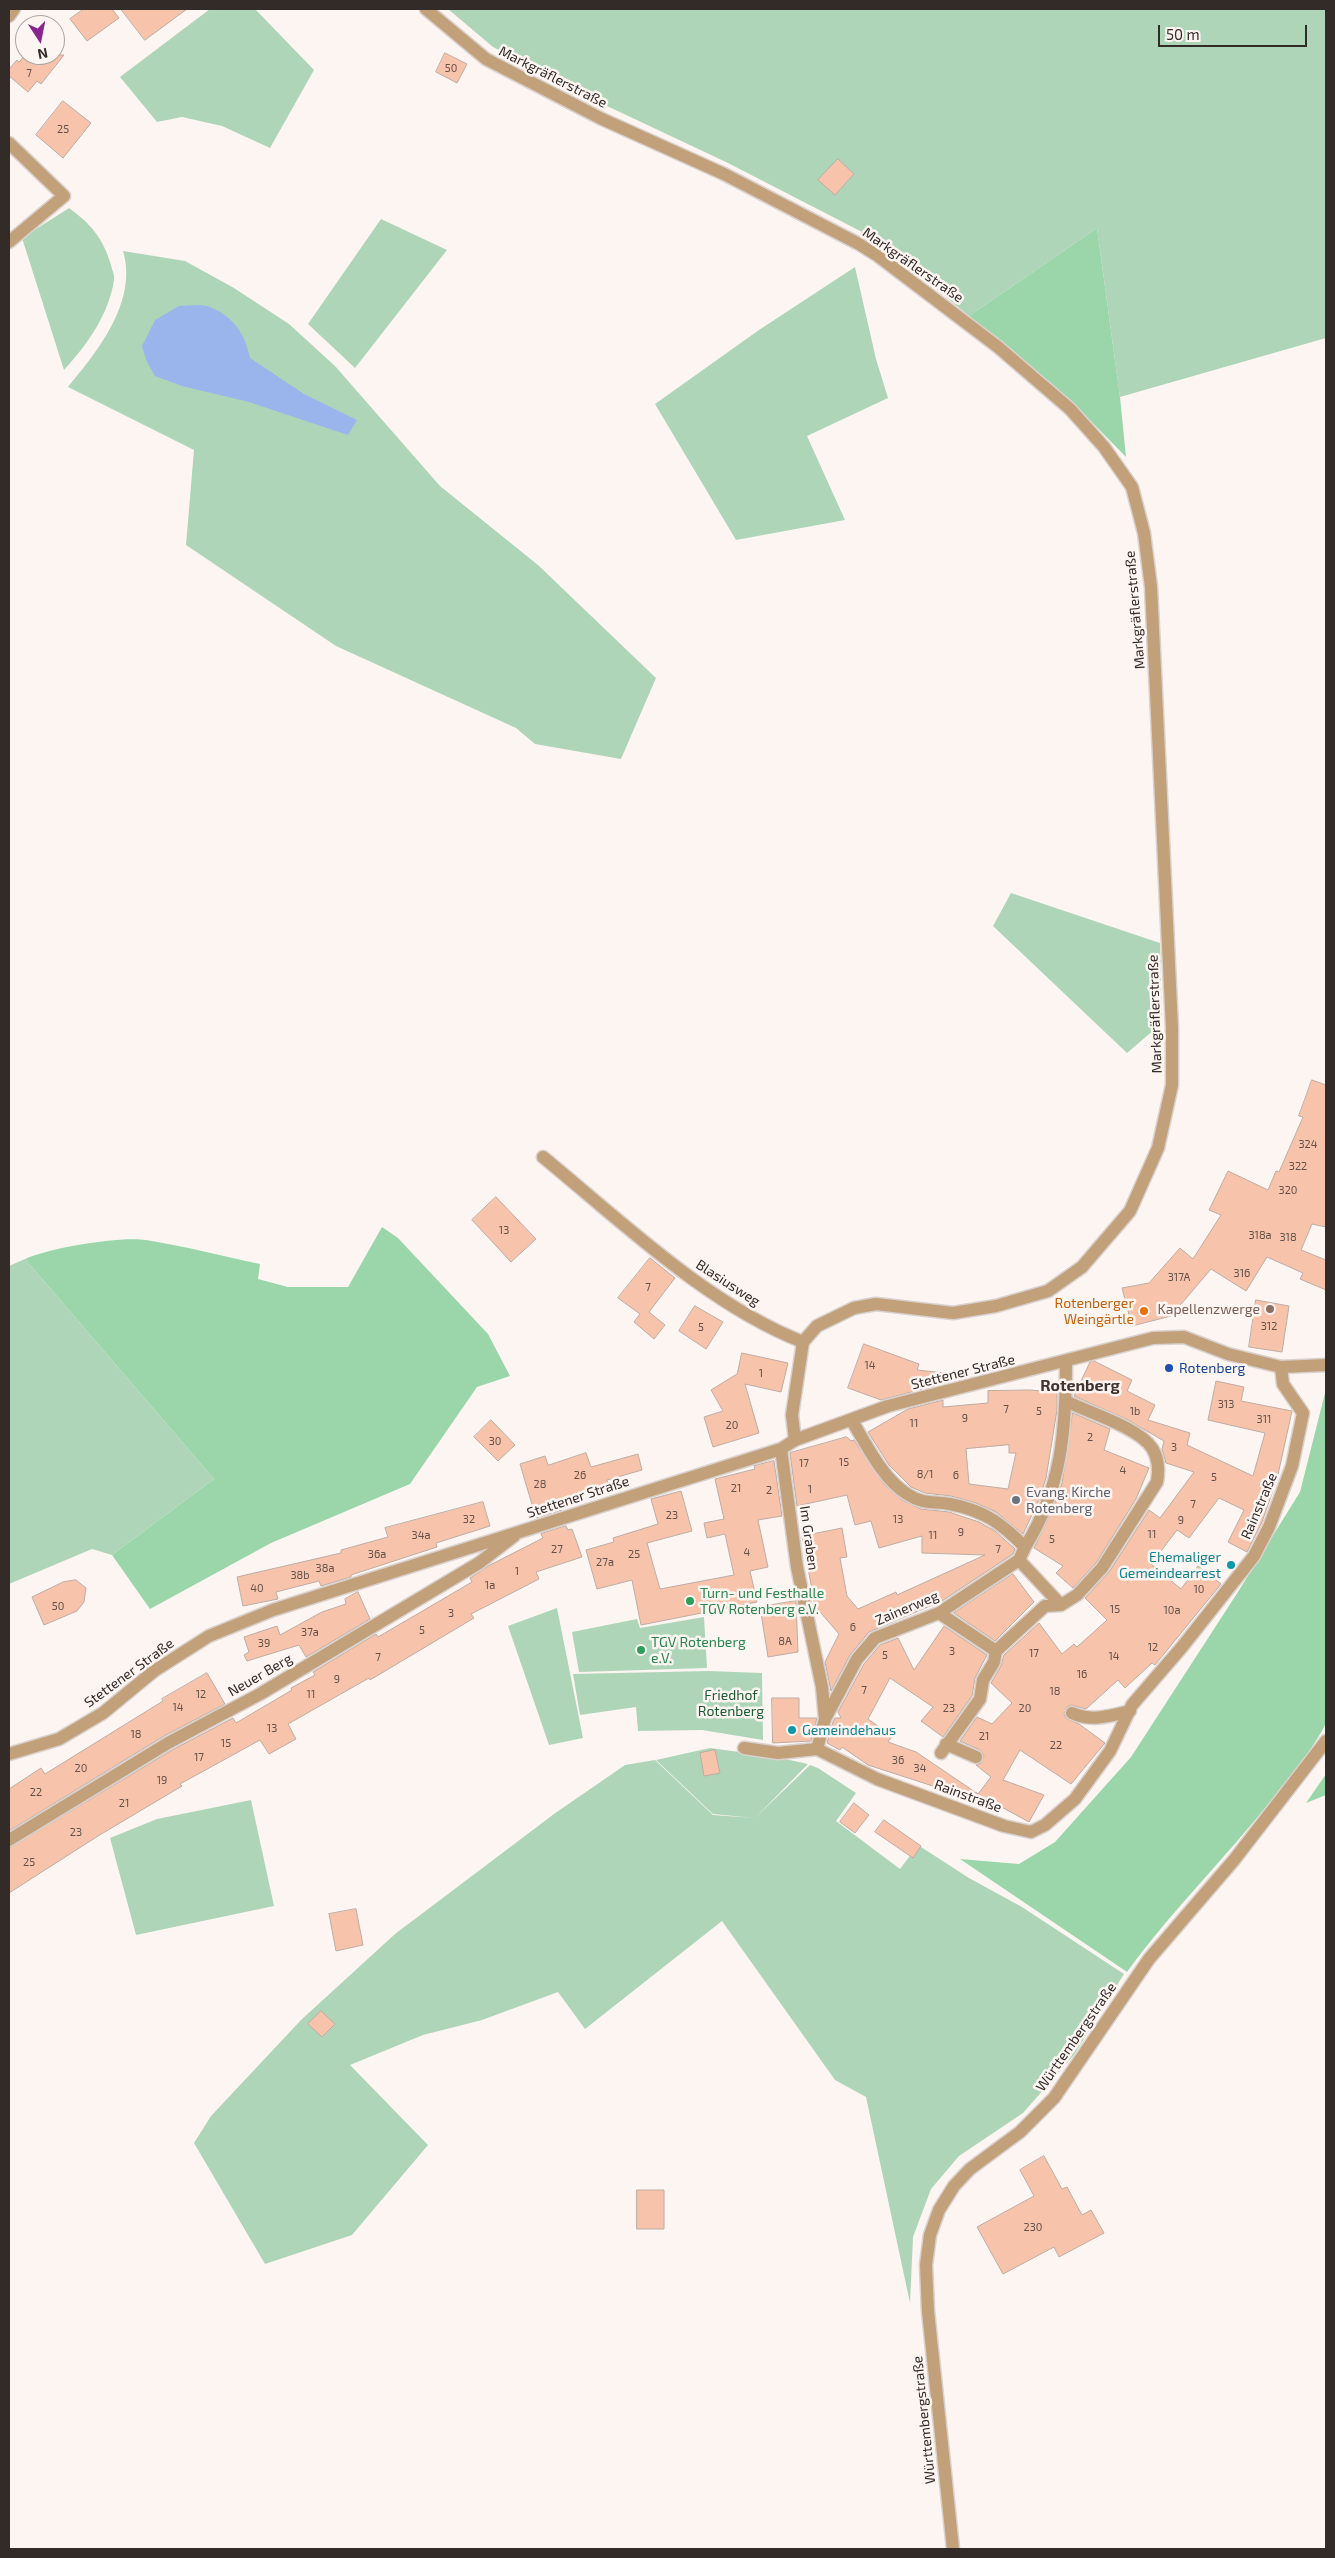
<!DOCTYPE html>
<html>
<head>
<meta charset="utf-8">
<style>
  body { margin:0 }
  #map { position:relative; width:1335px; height:2558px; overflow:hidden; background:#fdf5f2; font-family:"Exo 2",sans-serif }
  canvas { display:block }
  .frame { position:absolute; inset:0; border:10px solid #332b28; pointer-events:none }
  .north { position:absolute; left:15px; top:15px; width:50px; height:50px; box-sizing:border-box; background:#fdf5f2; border:1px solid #aca4a1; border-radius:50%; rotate:169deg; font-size:14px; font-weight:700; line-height:20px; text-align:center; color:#332b28 }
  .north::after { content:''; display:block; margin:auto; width:18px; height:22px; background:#89258d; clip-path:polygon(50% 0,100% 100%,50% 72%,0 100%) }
  .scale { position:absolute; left:1158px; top:25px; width:149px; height:22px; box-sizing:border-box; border:2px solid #332b28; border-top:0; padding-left:6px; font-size:15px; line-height:18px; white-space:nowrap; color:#332b28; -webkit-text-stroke:4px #fdf5f2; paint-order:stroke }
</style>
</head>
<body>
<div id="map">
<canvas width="1335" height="2558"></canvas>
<div class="frame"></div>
<div class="north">N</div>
<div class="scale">50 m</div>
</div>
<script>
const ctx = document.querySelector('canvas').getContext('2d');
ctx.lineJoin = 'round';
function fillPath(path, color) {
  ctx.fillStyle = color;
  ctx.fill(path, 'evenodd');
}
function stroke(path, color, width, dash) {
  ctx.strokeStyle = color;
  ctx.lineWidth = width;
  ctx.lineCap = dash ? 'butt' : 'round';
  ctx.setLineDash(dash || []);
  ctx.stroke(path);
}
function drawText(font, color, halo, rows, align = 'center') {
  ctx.font = font + ' "Exo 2",sans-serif';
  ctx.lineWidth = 5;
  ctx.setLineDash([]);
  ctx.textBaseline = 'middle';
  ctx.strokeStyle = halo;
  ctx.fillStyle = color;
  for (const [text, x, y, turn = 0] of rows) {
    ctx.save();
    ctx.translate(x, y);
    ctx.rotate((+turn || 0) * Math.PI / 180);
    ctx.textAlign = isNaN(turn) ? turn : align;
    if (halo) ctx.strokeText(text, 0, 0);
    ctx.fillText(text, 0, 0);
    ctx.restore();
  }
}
const green = new Path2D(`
  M210,9h45l59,61 -44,78 -48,-22 -40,-9 -25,5 -37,-45z
  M448,9h878v329l-206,59 -23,-169 -128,88 -86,-71 -19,-12 -136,-70 -121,-57 -114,-59z
  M69,208c22,16 34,30 42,57 1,5 4,10 3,15 -5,34 -27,65 -50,90l-42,-132z
  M381,219l66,31 -92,118 -47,-44z
  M123,251l62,10 49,27 55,36 46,42 105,120 98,79 118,113 -35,81 -86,-15 -19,-16 -180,-82 -150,-101 8,-95 -126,-63c30,-36 70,-86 55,-136z
  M855,267l21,92 12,39 -81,38 38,84 -109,20 -81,-136 104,-74z
  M1011,893l149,50 2,80 -35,30 -134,-127z
  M25,1259l189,220 -102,76 -20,-6 -83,35v-318z
  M557,1608l26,130 -34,7 -41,-119z
  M704,1617l3,51 -128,4 -7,-40 65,-13 3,9z
  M708,1671l54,2 1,67 -61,-10 -64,1 -2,-24 -56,8 -7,-41z
  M710,1748l66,9 32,7 -53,54 55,-53 8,3 38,25 -20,28 64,48 18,-24 51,33 53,29 102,67 -50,81 -51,58 -64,43 -28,33 -18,48 -3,66 -44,-206 -31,-17 -113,-159 -137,108 -27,-37 -76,28 -59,15 -73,30 78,80 -76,90 -87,29 -71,-121 17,-27 90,-96 94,-86 159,-120 71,-49 30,-5 58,55 41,3 -41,-4 -57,-54z
  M251,1800l23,106 -138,29 -26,-97 47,-19z`);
const forest = new Path2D(`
  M1097,228l23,169 6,60 -48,-49 -109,-92z
  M382,1227l16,11 90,96 22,42 -33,11 -67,97 -139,59 -121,66 -38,-54 102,-76 -189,-220c23,-11 95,-23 121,-19 38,6 76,16 114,24l-2,15 30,8h60z
  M1325,1393l1,330c-11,23 -28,42 -43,62 -49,65 -108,121 -156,187l-167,-113 59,5 36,-22 76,-85 105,-162 64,-103z
  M1326,1774v21l-20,8z`);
const water = new Path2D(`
  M179,306c9,0 23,-2 31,1 24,10 35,27 40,51l54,36 53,26 -9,15 -99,-33 -67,-16 -27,-10 -9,-16 -4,-14 13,-26z`);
const building = new Path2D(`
  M84,9h28l7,9 -32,23 -17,-22z
  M121,9h66l-42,31z
  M445,53l22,11 -10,19 -21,-11z
  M25,55h39l-23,29 -4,-3 -9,11 -19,-16v-7l8,-9 2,2z
  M63,101l28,22 -28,35 -27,-23z
  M838,159l16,15 -19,21 -17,-15z
  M1312,1080l14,5v142l-14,-3 -11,26 25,10v30l-26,-11 3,-6 -36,-16 -21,34 -35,-22 -40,47 -39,10 -10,-38 27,-5 31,-35 13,11 28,-44 -12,-5 19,-39 40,19 8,-19 3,1 24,-55 -4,-1z
  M496,1197l40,42 -25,23 -39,-42z
  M650,1258l25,20 -26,34 16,13 -11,14 -20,-17 6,-8 -22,-16z
  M1256,1300l33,6 -7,46 -33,-5z
  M695,1306l28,16 -17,27 -27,-18z
  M864,1344l55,20 -2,6 28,3v10l-64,17 -33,-12z
  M742,1353l46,10 -7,29 -36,-8 14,49 -46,14 -9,-30 19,-6 -12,-21 26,-16z
  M1094,1361l38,19 -5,11 28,14 -7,15 42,13 -3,12 66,31 12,-43 -57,-13 8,-39 28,6 -3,14 51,10 -15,68 -15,43 -15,30 -19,-10 16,-32 -25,-12 -30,40 -12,-8 -26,34 30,25 17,-23 23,18 -66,81 -3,-2 -27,25 -7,-8 -32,29 -15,-4 -4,2 -3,7 2,4 13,6 26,19 -34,41 -51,-34 -17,30 41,15 -15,27 -33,-18 -2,7 -55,-21v-2l-71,-23 -26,-18 -2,3 -13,-7 6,-21 2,-4h6l-3,-6 26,-48 16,-19 18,-7 16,32 30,-44 43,29 -12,23 -3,18 -29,41 -22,-16 12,-14 -43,-29 -22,41 24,17 -4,6 28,10 62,42 13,-17 -15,-12 5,-2 3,-7 -4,-6 -20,-9 17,-24 15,7 20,-21 -21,-20 10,-17 3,-11 35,-32 23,31 12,-10 3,3 30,-27 -22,-22 24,-26 40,-62 11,8 34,-46 -28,-9 -4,-14 2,-8 -36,-21 -54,-24 16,-34z
  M1029,1390l28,2v18l-11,68 -7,22 -16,34 -27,-22 -20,-9 -25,-7 -26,-3 -14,-6 -22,-22 -21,-33 40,-23 35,-9v7l45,-4v-12zM1009,1445v8h7l-8,36 -39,-5 -3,-35z
  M1073,1413l37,16 -6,21 45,18 -13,31 -40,64 -23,25 -17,-15 7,-7 -29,-18 20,-42 8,-23z
  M491,1420l24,25 -17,16 -24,-24z
  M847,1437l4,4 3,-1 30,44 18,16 19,9 28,3 30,10 16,9 20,18 -2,5 -71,47 -73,31 -19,23 -19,36 -6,-29 14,-28 -24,-28 -13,-70 40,-8 5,29 -7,1 7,38 11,13 38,-17 1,3 88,-40 -63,-2v-17l-43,12 -8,-27 -16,4 -8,-30 -50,11 -7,-53z
  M586,1453l5,14 47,-13 4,16 -35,10 1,6 -49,15 3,9 -26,8 -16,-54 25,-8 3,9z
  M774,1461l8,55 -24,4 10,47 -18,4 7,31 -116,23 -9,-45 -35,9 -11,-39 28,-8 -1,-4 45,-14 -7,-25 30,-8 11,40 -45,12 13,46 74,-14 -9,-41 -18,4 -3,-15 20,-4 -9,-40 40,-10 -1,-3z
  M483,1502l7,24 -54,17 1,4 -86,28v2l-30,9 -2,-5 -43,11 2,7 -35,7 -6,-29 104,-24v-3l47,-13 -3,-9z
  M566,1526l2,4 4,-1 10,28 -46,15 3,7 -68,35 3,4 -104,62 -1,-2 -81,46 8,15 -27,15 -9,-14 -80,44 2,2 -84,50 -89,57v-45l163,-98 61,-32 3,5 56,-33 -1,-2 24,-13 -2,-3 63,-38 2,3 94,-55 -2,-4 18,-12 55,-28 -2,-4z
  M1013,1574l21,28 -39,39 -41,-28z
  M76,1580l10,8 -2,14 -7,9 -33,14 -12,-28 31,-15z
  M358,1592l12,27 -64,38 -7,-12 -52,16 -3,-6 5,-3 -5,-15 33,-11 3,9 42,-23 24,-8 -1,-5z
  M796,1601l2,51 -30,5 -8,-50z
  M207,1673l18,31 -61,32 -155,95v-42l32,-21 4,6 118,-73 -1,-2z
  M772,1698h27v20h18l-6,23 -38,2z
  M715,1750l5,23 -16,3 -4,-23z
  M854,1803l15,12 -14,18 -15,-11z
  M884,1820l37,26 -8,12 -38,-26z
  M356,1909l7,36 -27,6 -7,-37z
  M321,2011l14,13 -13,13 -14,-13z
  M1044,2156l18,33 5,-2 15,28 9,-5 13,23 -45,24 -5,-10 -51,27 -26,-47 57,-31 -14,-26z
  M637,2190h27v39h-27z`);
const minor = new Path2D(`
  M9,16l5,-7
  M9,143l55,53 -55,46
  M543,1157c78,64 165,148 260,185
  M852,1421c15,24 30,57 55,73 17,11 26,7 43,10 35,7 51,19 75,43 37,-59 41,-118 41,-185
  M781,1449l16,118 25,120 3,32 -8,30
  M1019,1560l42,45
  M939,1613l57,38
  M1072,1713c19,9 38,3 58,-2
  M825,1719l32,-60 18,-21 64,-25 80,-53 6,-13
  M946,1744l30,13
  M744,1748l34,5 39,-4 60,30 127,47 27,6 14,-7 30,-26 35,-48 22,-46 50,-58 72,-91 15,-29 23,-61 11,-53 -20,-29 -2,-17
  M941,1753l39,-54 3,-19 11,-18 2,-11 49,-45 16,-1 16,-10 25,-27 55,-86c2,-11 2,-23 -5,-34 -14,-21 -63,-35 -86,-47
  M9,1754l50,-15 44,-26 51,-42 55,-35 64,-26 508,-161 14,-9
  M9,1840l159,-97 92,-49 219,-131 35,-27`);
const tertiary = new Path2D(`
  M426,9l60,50 116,60 122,55 135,70 19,12 120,91 72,62 34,38 28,40 12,46 7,54 21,441v57l-14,63 -28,63 -48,56 -34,24 -52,15 -43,7 -77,-9 -22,4 -37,18 -14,16 -11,73 3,25 93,-34 265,-68 31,-1 44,17 53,13 45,-2
  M953,2549l-25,-238 -2,-46 4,-30 9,-25 15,-24 16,-17 50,-37 34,-34 95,-139 85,-99 92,-119`);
const markers = [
  [1270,1309,5,"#8d6e63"],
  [1144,1311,5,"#e8710a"],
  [1169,1368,5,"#1a4fb4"],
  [1016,1500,5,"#6b7280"],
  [1231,1565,5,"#0f9aa8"],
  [690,1601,5,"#2e9e5b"],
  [641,1650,5,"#2e9e5b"],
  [792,1730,5,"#0f9aa8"]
];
const numberNames = [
  ["50",451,68],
  ["7",29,73],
  ["25",63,129],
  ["324",1308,1144],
  ["322",1298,1166],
  ["320",1288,1190],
  ["13",504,1230],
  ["318a",1260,1235],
  ["318",1288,1237],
  ["316",1242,1273],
  ["317A",1179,1277],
  ["7",648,1287],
  ["312",1269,1326],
  ["5",701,1327],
  ["14",870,1365],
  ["1",761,1373],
  ["313",1226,1404],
  ["7",1006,1409],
  ["5",1039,1411],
  ["1b",1135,1411],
  ["9",965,1418],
  ["311",1264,1419],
  ["11",914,1423],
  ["20",732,1425],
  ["2",1090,1437],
  ["30",495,1441],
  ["3",1174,1447],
  ["15",844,1462],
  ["17",804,1463],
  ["4",1123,1470],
  ["8/1",925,1474],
  ["26",580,1475],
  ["6",956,1475],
  ["5",1214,1477],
  ["28",540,1484],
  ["21",736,1488],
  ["1",810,1489],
  ["2",769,1490],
  ["7",1193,1504],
  ["23",672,1515],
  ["32",469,1519],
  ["13",898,1519],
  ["9",1181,1520],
  ["9",961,1532],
  ["11",1152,1534],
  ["34a",421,1535],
  ["11",933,1535],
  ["5",1052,1539],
  ["27",557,1549],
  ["7",998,1549],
  ["4",747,1552],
  ["36a",377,1554],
  ["25",634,1554],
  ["27a",605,1562],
  ["38a",325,1568],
  ["1",517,1571],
  ["38b",300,1575],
  ["1a",490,1585],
  ["40",257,1588],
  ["10",1199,1589],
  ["50",58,1606],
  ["15",1115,1609],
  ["10a",1172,1610],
  ["3",451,1613],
  ["6",853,1627],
  ["5",422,1630],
  ["37a",310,1632],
  ["8A",785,1641],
  ["39",264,1643],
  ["12",1153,1647],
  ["3",952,1651],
  ["17",1034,1653],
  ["5",885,1655],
  ["14",1114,1656],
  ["7",378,1657],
  ["16",1082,1674],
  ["9",337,1679],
  ["7",864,1690],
  ["18",1055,1691],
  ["12",201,1694],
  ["11",311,1694],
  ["14",178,1707],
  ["23",949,1708],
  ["20",1025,1708],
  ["13",272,1728],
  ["18",136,1734],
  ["21",984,1736],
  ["15",226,1743],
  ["22",1056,1745],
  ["17",199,1757],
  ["36",898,1760],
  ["20",81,1768],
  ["34",920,1768],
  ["19",162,1780],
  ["22",36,1792],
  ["21",124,1803],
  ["23",76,1832],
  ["25",29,1862],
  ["230",1033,2227]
];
const streetNames = [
  ["Markgräflerstraße",553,77,27],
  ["Markgräflerstraße",913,265,35],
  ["Markgräflerstraße",1135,610,-95],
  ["Markgräflerstraße",1155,1014,-92],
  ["Blasiusweg",728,1283,33],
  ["Stettener Straße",963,1372,-14],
  ["Stettener Straße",578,1497,-18],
  ["Rainstraße",1259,1506,-67],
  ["Im Graben",809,1538,82],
  ["Zainerweg",907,1608,-23],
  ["Stettener Straße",129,1673,-36],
  ["Neuer Berg",260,1675,-30],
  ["Rainstraße",968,1796,20],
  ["Württembergstraße",1076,2037,-55],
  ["Württembergstraße",924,2420,-96]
];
const foodNames = [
  ["Rotenberger",1134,1303],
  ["Weingärtle",1134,1319]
];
const educationNames = [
  ["Kapellenzwerge",1260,1309]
];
const transitNames = [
  ["Rotenberg",1179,1368]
];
const worshipNames = [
  ["Evang. Kirche",1026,1492],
  ["Rotenberg",1026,1508]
];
const cultureNames = [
  ["Ehemaliger",1221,1557],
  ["Gemeindearrest",1221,1573],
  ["Gemeindehaus",802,1730,"left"]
];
const leisureNames = [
  ["Turn- und Festhalle",700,1593],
  ["TGV Rotenberg e.V.",700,1609],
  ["TGV Rotenberg",651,1642],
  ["e.V.",651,1658]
];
const parkNames = [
  ["Friedhof",731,1695],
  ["Rotenberg",731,1711]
];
const quarterNames = [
  ["Rotenberg",1080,1386]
];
fillPath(green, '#afd5b8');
fillPath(forest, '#9bd6ab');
fillPath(water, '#9ab4ec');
fillPath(building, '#f7c3ab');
stroke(building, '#beaca4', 1);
stroke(minor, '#d9d1ce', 15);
stroke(tertiary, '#d9d1ce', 15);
stroke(minor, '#c2a07a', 12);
stroke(tertiary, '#c2a07a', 12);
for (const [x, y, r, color] of markers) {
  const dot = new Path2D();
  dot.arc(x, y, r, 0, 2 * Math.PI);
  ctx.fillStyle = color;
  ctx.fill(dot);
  stroke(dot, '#fdf5f2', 2);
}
drawText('11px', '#645149', null, numberNames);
drawText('14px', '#332b28', '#fdf5f2', streetNames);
drawText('14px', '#c56008', '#fdf5f2', foodNames, 'right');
drawText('14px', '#785e54', '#fdf5f2', educationNames, 'right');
drawText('14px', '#164399', '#fdf5f2', transitNames, 'left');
drawText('14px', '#5b616d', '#fdf5f2', worshipNames, 'left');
drawText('14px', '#0d838f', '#fdf5f2', cultureNames, 'right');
drawText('14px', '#27864d', '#fdf5f2', leisureNames, 'left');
drawText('14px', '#1a5b33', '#fdf5f2', parkNames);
drawText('bold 16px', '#42342d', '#fdf5f2', quarterNames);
</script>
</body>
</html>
